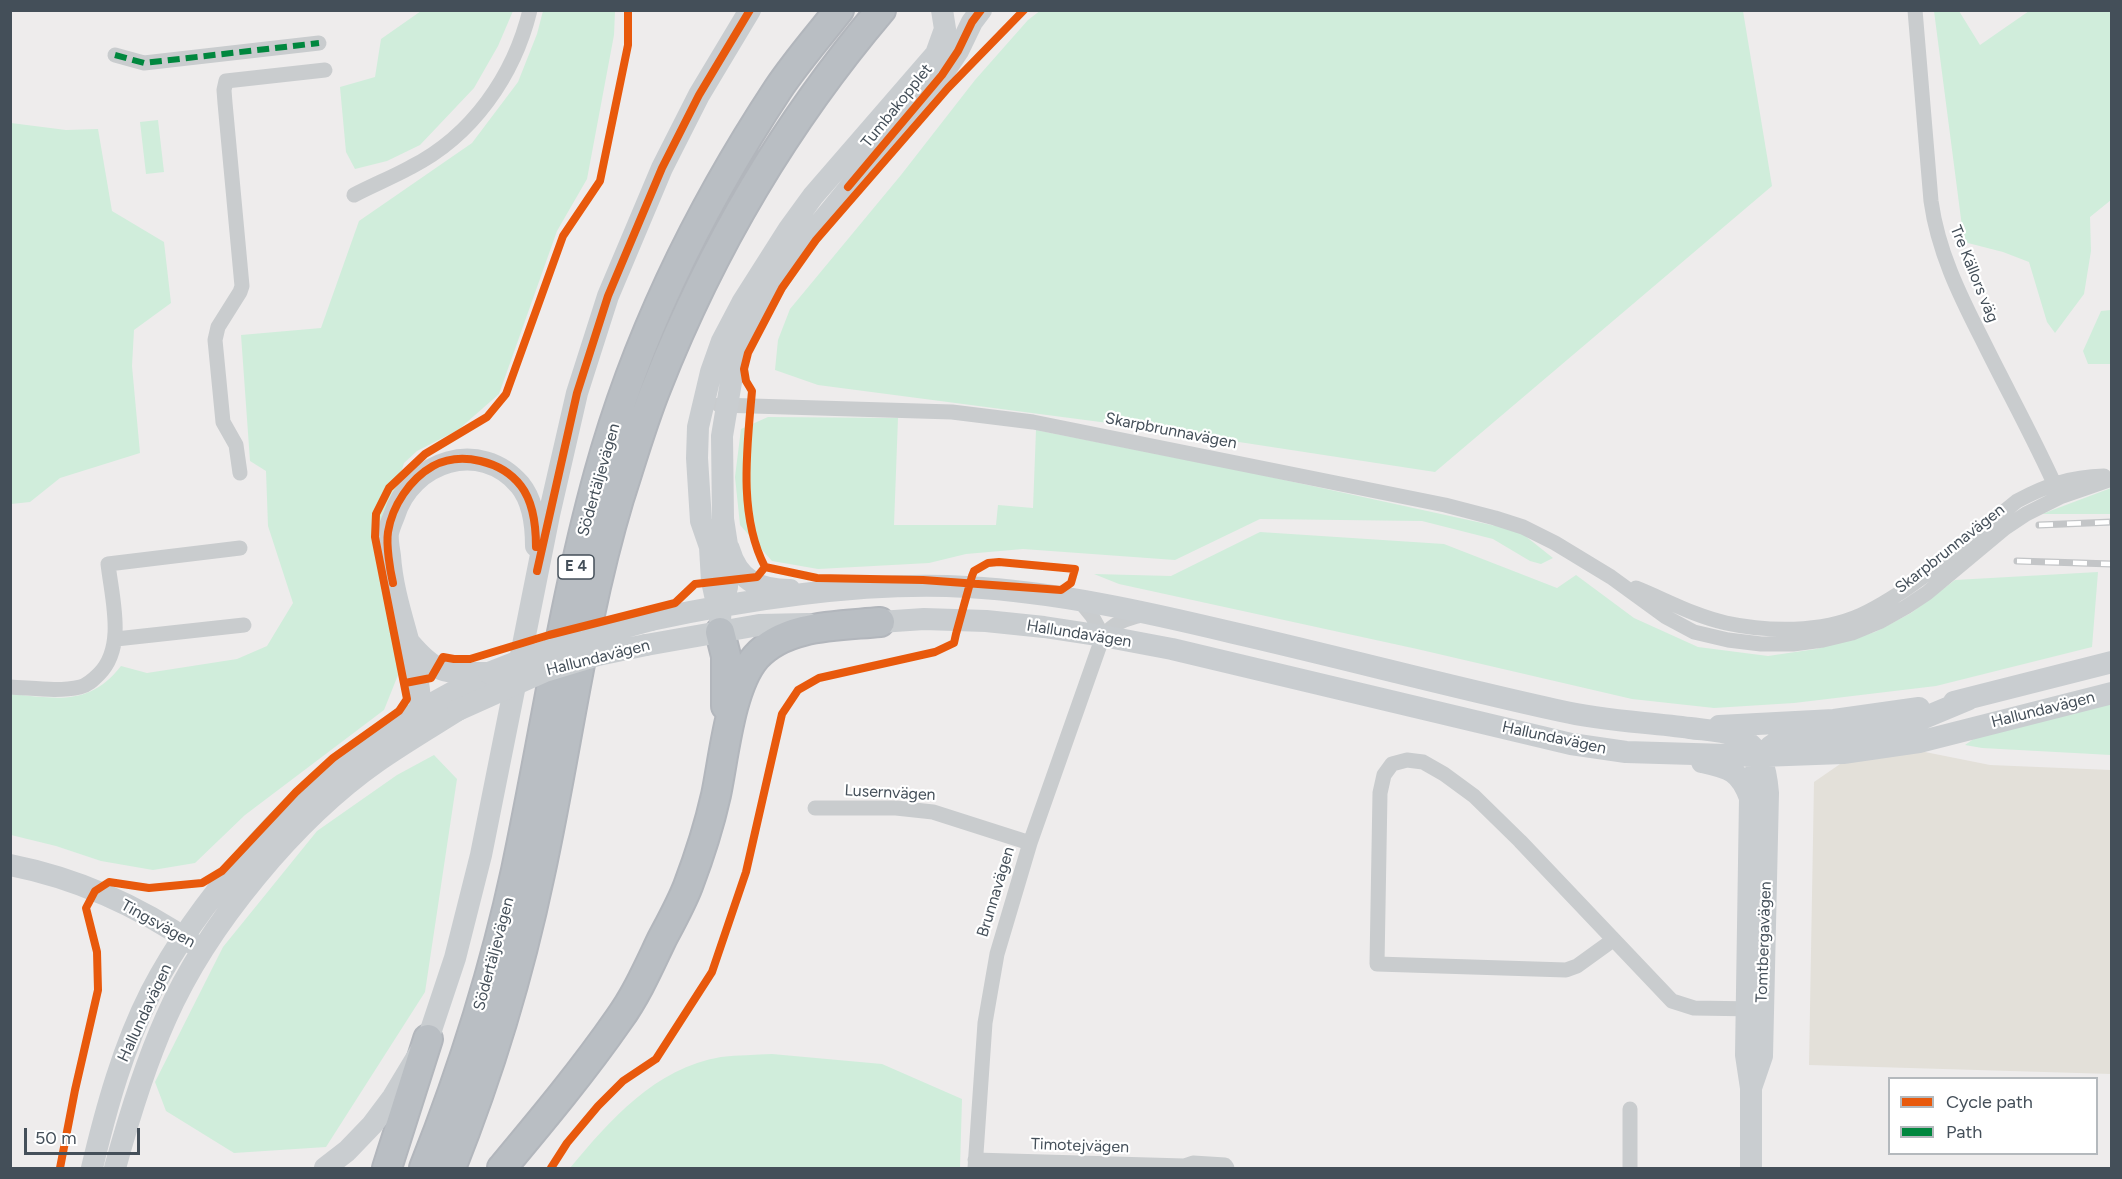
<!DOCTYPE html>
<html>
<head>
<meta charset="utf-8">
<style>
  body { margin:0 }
  #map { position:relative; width:2122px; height:1179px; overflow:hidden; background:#eeecec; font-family:Figtree,sans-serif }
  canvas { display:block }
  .frame { position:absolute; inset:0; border:12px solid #444f59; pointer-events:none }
  .legend { position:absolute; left:1888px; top:1077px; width:210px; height:78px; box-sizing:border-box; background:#fff; border:2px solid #b4b9bd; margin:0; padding:8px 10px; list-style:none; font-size:18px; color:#444f59 }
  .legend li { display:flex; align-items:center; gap:12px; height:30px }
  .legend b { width:30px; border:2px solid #b4b9bd }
  .scale { position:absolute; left:24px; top:1128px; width:116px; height:27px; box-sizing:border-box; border:3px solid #444f59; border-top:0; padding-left:8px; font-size:18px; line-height:21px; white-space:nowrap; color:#444f59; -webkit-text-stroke:4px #fff; paint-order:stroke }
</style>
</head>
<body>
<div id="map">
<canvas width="2122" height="1179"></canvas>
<div class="frame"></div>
<ul class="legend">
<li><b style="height:8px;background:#e8590c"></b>Cycle path</li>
<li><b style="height:8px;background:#00873e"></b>Path</li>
</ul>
<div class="scale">50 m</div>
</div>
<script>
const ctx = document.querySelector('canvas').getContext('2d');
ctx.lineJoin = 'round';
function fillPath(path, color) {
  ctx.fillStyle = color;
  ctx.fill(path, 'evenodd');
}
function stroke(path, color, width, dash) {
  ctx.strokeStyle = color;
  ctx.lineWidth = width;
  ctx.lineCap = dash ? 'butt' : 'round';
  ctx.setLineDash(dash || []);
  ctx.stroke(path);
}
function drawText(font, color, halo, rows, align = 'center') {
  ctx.font = font + ' Figtree,sans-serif';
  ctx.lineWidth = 4.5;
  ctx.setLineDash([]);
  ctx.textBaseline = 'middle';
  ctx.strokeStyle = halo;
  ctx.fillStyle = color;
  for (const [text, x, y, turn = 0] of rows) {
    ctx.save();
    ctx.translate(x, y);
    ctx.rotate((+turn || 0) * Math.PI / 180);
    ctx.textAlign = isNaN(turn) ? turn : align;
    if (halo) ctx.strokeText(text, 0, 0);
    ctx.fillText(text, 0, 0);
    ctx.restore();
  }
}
const commercial = new Path2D(`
  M1920,751l70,14 121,5v304l-302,-9 5,-283 29,-20z`);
const green = new Path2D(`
  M1041,10l702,1 29,175 -337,286 -281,-43 -336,-44 -43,-15 3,-30 12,-31 111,-134 74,-95 53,-60z
  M421,11h92l-15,35 -24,42 -54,57 -33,16 -32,8 -9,-17 -6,-65 35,-10 6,-38z
  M543,11h72l-1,24 -27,144 -30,52 -58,163 -41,36 -41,21 -13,12 -28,89 14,54 8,69 -14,35 -139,105 -50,48 -42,7 -52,-9 -45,-15 -45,-11v-141c45,4 78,13 110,-28l26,7 90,-14 30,-13 26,-43 -25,-77 -2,-55 -16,-10 -9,-126 80,-7 38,-107 113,-78 46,-61 19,-48z
  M1934,11h25l21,34 49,-34h82v189l-21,17 1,34 -7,43 -29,39 -8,-11 -18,-60 -26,-10 -39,-10z
  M158,120l6,52 -18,2 -6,-52z
  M11,123l55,7 32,-1 14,82 52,31 7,61 -37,27 -2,36 8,87 -80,25 -30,24 -19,2z
  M2111,310v54h-23l-5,-13 18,-40z
  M768,417l130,1 -4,107h102l2,-20 35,3 3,-78 212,42 271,59 34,27 -12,6 -11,-3 -37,-22 -71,-18 -162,-2 -85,41 -152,-11 -57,5 -37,9 -111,6 -46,-8 -32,-36 -5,-48 6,-48z
  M2111,488v26h-69z
  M1260,532l184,12 113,44 19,-13 58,43 64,29 70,9 48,-7 59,-17 36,-19 44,-33 143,-8 -6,75 -156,39 -142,17 -80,5 -82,-9 -215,-50 -298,-65 -25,-10 77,2z
  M2111,704v51l-129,-7 -17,-3 10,-7z
  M434,755l23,24 -32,213 -99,155 -92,6 -68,-42 -11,-29 68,-135 94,-116 80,-56z
  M772,1054l110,10 80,35 -2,69h-390c40,-48 85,-100 151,-111 17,-2 34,-2 51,-3z`);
const street = new Path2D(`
  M1915,10l16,191c7,50 28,93 51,138 25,51 53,101 76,153
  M115,55l29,8 175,-20
  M354,195c19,-10 39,-18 57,-28 61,-31 103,-91 119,-157
  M719,405l233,7 81,10 412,83 50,13 28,9 32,16 56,34 55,40 28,15 34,8 33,4h32l30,-4 29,-7 29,-12 25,-14 21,-14 78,-65 21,-14 34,-17 52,-18
  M240,473l-4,-28 -13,-23 -8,-82 3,-13 22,-35 2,-6 -17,-183 -1,-13 2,-9 99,-11
  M1636,588c30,12 58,28 90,35 42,9 95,10 135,-8 53,-25 110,-77 156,-114 30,-16 53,-24 87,-25
  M1079,600l13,16 11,20
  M116,639l128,-14
  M10,687c23,1 48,5 70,0 8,-2 13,-7 19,-13 27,-27 13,-75 9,-110l132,-16
  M815,808h81l37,4 97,31
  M1613,940l-36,26 -11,4 -189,-6 3,-171 4,-18 8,-11 15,-4 16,2 21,12 30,22 46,45 152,160 22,7 62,1
  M1630,1109v59
  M975,1160l209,6 9,-3 32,2 2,3
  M975,1168l10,-145 12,-69 33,-111 73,-207c11,-13 22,-17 39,-21`);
const secondary = new Path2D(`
  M729,549c9,31 29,41 61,41
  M715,595l-3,-14 -2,-34 -9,-26 -4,-63 1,-31 13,-55 11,-31 20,-38 47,-74 24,-33 123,-142 9,-25 -3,-19
  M651,620c99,-21 215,-39 316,-33 90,5 179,25 267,46 109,25 217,54 327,78 42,10 86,11 129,17 14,2 32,2 46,8 26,10 30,33 32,57l-6,263 -11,32
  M720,620l1,-13 6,-20v-42l-4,-26 -1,-83 10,-60 11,-35 17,-32 40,-61 142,-173 16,-24 14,-29 9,-12
  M865,623l59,-4 62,2 58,6 59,9 69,13 399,95 55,8 135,4 82,-3 76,-11 193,-49
  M409,642c28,33 37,31 78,31
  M646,645l113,-20 49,-1
  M1954,702l158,-40
  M419,722c3,-11 1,-21 0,-32 -6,-46 -26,-88 -29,-134 -1,-7 -3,-16 -2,-23 1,-5 4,-12 6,-17 17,-55 86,-78 126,-31 13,16 16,40 16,61
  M1719,726l115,-6 85,-12
  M1702,762c27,6 38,8 48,36
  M10,865c66,13 130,42 185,80
  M92,1168c14,-59 31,-121 59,-176 46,-89 134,-190 216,-248 39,-27 80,-49 122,-71
  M115,1168c14,-51 29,-101 51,-150 41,-93 129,-199 212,-257 26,-18 53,-34 80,-51
  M325,1168l22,-17 25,-26 21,-28 35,-58 27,-81 26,-103 68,-340 28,-122 31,-97 54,-128 37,-73 51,-85
  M1751,1168v-80l-5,-33 4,-257c4,-22 6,-44 27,-56l113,-13 24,-7 55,-23`);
const highway = new Path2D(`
  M720,632l6,24v50
  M387,1168l41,-129
  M424,1168c38,-96 70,-196 92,-298 28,-132 47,-267 83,-397 38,-138 100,-264 179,-384 18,-27 40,-52 61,-79
  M451,1168c38,-95 68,-194 89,-294 27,-124 42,-252 79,-375 12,-37 23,-76 38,-113 54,-137 129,-264 224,-376
  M502,1168c40,-48 81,-97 117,-149 18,-25 30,-53 43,-80 9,-17 19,-35 26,-53 11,-29 21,-60 28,-91 8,-38 14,-108 40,-138 30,-33 83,-31 124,-35`);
const rail = new Path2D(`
  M2039,525l73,-3
  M2017,561l95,3`);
const secondaryBridge = new Path2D(`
  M489,673c53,-22 106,-39 162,-53
  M458,710l87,-39 53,-16 48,-10`);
const quiet = new Path2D(`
  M115,55l29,8 175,-20`);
const cycleway = new Path2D(`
  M848,187l94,-112 16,-24 14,-29 9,-12
  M765,567c-27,-52 -18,-119 -13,-176l-6,-10 -2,-12 4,-16 34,-65 34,-48 132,-152 76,-78
  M537,571l40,-178 31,-97 54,-128 37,-73 51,-85
  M393,583c-3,-13 -7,-38 -5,-51 4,-26 22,-53 45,-66 28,-15 69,-5 88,20 13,17 15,41 15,61
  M405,683l26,-5 12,-21 11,2h16l79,-24 126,-32 20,-19 62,-7 8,-10
  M60,1168l15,-78 23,-100 -1,-38 -11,-44 9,-17 14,-9 40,6 53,-5 20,-12 74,-79 37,-34 66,-47 8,-12 -32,-162 1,-23 13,-26 36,-34 62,-37 19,-23 57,-158 37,-55 28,-136v-35
  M551,1168l16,-25 31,-37 25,-25 33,-22 56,-87 34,-100 36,-158 16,-24 21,-12 116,-26 19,-9 2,-9 16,-58 2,-5 14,-8 11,-1 76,7 -4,14 -10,7 -138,-10 -106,-2 -52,-11`);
const shields = [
  [576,567,36]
];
const shieldNames = [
  ["E 4",576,567]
];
const streetNames = [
  ["Tumbakopplet",897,106,-51],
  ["Tre Källors väg",1974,274,68],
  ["Skarpbrunnavägen",1171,431,11],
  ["Södertäljevägen",599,480,-74],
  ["Skarpbrunnavägen",1950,549,-38],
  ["Hallundavägen",1079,634,9],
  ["Hallundavägen",598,658,-14],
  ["Hallundavägen",2043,710,-14],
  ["Hallundavägen",1554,738,12],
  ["Lusernvägen",890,793,3],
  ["Brunnavägen",996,892,-73],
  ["Tingsvägen",158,924,29],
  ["Tomtbergavägen",1764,942,-88],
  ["Södertäljevägen",494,954,-75],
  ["Hallundavägen",145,1013,-65],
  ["Timotejvägen",1080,1146,2]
];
fillPath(commercial, '#e3e0d9');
fillPath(green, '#d0eddb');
stroke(highway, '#b2b6bc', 32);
stroke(street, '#c9ccce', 15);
stroke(secondary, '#c9cdd0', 22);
stroke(highway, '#b9bec3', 28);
stroke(rail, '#c3c5c7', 7);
stroke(rail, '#fff', 4.5, [14]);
stroke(secondaryBridge, '#c9cdd0', 22);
stroke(quiet, '#00873e', 6, [12, 6]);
stroke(cycleway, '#e8590c', 8);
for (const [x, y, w] of shields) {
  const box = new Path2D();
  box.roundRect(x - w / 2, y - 12, w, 24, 4.5);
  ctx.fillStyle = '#fff';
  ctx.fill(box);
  stroke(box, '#444f59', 1.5);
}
drawText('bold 15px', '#444f59', null, shieldNames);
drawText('16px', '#444f59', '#fff', streetNames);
</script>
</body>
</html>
